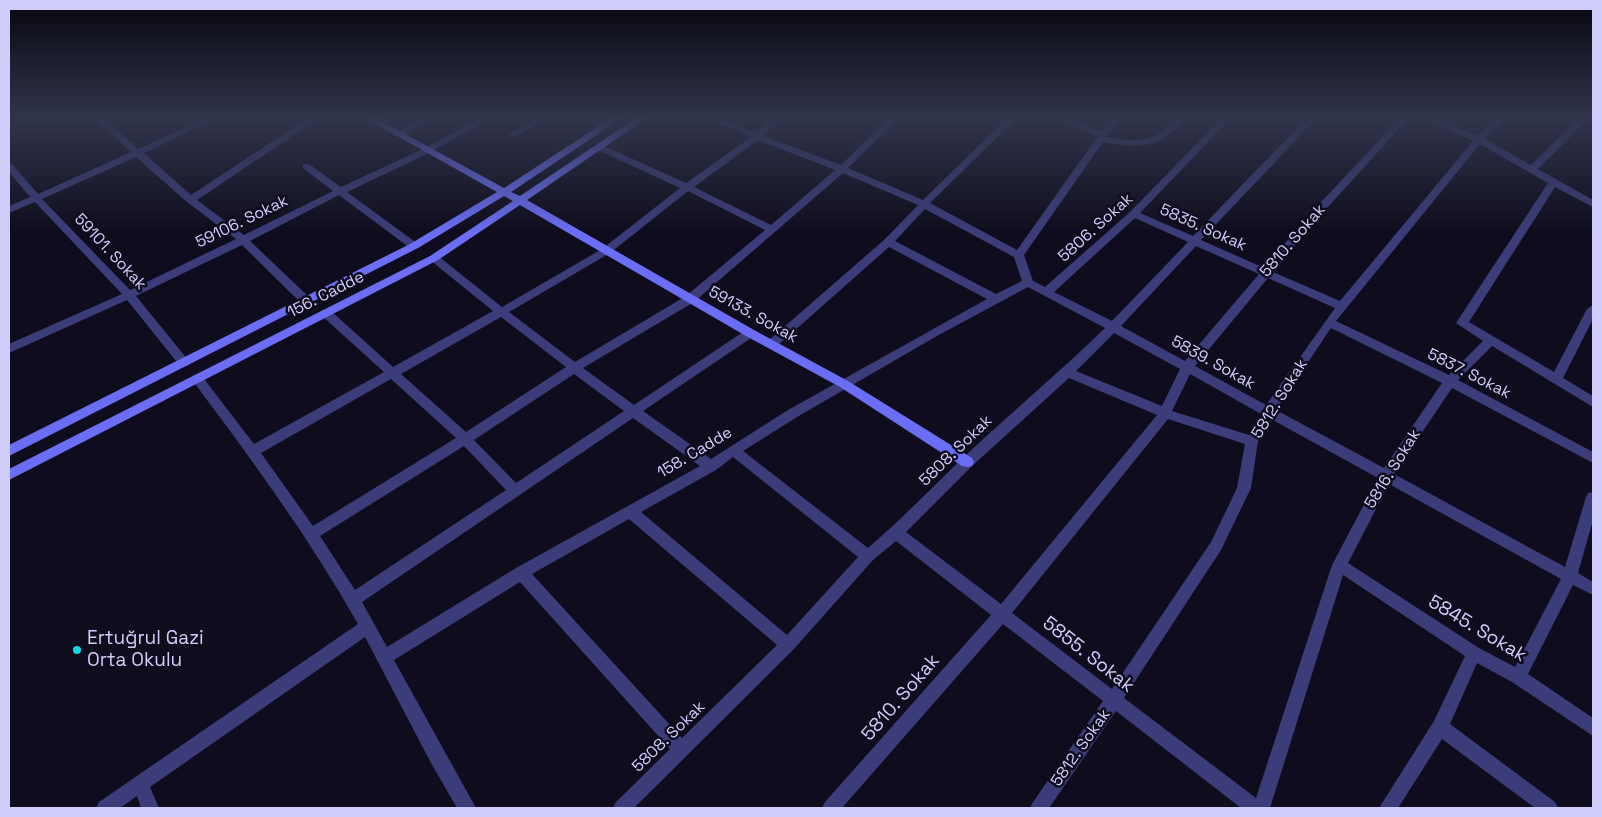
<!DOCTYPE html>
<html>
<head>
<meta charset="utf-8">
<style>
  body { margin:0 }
  #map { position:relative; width:1602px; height:817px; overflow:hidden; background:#0f0d1d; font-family:"Space Grotesk",sans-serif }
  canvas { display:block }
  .frame { position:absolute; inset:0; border:10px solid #d0cdfb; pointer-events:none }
</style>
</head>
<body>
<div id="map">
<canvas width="1602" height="817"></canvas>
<div class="frame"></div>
</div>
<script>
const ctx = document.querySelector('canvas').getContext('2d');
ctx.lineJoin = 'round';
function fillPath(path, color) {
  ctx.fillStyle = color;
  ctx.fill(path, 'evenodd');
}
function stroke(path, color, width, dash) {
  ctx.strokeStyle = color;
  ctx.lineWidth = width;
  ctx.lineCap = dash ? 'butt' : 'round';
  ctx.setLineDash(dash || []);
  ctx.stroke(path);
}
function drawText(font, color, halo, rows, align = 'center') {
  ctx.font = font + ' "Space Grotesk",sans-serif';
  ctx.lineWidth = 5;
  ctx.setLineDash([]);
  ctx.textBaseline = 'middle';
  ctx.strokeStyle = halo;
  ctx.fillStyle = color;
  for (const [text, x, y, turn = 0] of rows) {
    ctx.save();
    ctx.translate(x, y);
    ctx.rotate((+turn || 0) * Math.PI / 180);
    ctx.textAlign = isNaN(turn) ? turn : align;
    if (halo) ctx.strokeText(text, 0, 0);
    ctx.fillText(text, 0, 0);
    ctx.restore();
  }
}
const street = new Path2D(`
  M94,118h10l34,31 69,-31h12l-75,35 47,42 117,-77h11l-122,82 47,35 89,-44 -30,-23v-4h6l32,23 84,-39 55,-30h11l-60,34 -84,40 71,52 1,2 -1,2h-8l-71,-53 -89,46 60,57 2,3 -2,3h-8l-60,-59 -106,51 52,64 2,3 -2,3h-8l-53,-66 -118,53v-9l113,-50 -87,-92 -26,11v-7l21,-9 -21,-25v-9l3,1 26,30 93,-42zM136,157l51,45 49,37 -106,51 -88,-91z
  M422,118h12l-32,18h-6l-2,-2z
  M536,118h11l-30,18h-6l-2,-2z
  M705,118h13l38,15 16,-15h10l-18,18 77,29 48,-47h10l-51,50 75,32 84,-82h10l-87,85 87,47 81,-114 -45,-18h14l34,13 9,-13h9l-13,19c34,5 46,7 70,-19h9c-26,32 -44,30 -82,24l-79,113 9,26 12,6 85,-75 92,-94h9l-91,95 53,23 102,-106 12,-12h10l-116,122 63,28 44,-52 92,-98h9l-93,102 -43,52 67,29 133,-160 -51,-23h13l43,18 18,-18h10l-21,21 46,26 48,-47h10l-51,51 55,31v7l-38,-20 -86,135 85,50 33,-63 6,-4v14l-30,59 30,18v11l-101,-61 -34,34 135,72v11l-141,-75 -58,86 171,93 21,-70 2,-4 5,-1v28l-15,53 15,9v13l-20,-10 -45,89 65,44v18l-81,-54 -35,-19 -27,61 105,78 3,6h-23l-93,-69 -44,69h-19l55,-87 31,-65 -122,-81 -73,233h-29l-125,-97 -67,97h-19l3,-6 70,-101 -100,-77 -161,184h-20l3,-6 166,-187 -95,-74 -23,19 -80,90 -159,158h-21l3,-6 54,-53 -150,-167 -126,78 82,148h-19l-26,-45 -66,-126 -215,150 9,21h-18l-4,-12 -17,12h-24l3,-6 259,-178c-48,-85 -106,-164 -165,-243l-2,-3 2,-3h8l53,69 130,-72 -62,-56 -2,-3 2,-3h8l63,57 100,-56 -63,-51 -1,-2 1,-2h8l64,51 100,-58 78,-61 -82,-38v-4h6l82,37 65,-46zM758,140l77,30 -64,55 -77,-38zM1480,144l68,39 -92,140 27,18 -34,34 -113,-54zM843,173l75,32 -34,35 -116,101 -2,3 2,3h8l113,-100 98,52 -199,111 -77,49 -68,-48 111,-75 2,-3 -2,-3h-8l-112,75 -51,-37 111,-66zM688,191l77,39 -79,66 -111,66 -66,-50 101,-59zM925,209l89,48 8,24 -26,13 -101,-53zM1135,218l53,24 -76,79 -58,-29zM1196,246l63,28 -74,87 -64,-35zM1268,278l67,30 -69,97 -71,-39zM1028,287l77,41c-46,45 -96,86 -143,131 -32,30 -61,61 -94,89l-125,-97 54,-34 140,-81zM501,317l65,50 -100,65 -65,-58zM1331,328l111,55 -58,85 -108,-58zM1114,333l66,36 -18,37 -86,-35zM574,374l50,37 -108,72 -42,-43zM1190,374l71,40 -12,21 -77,-24zM1069,378l88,37 -156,189 -95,-72 66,-66zM391,379l65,59 -143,88 -52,-73zM633,418l67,48 -184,102 -129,79 -25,-45zM1168,419l77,25 -8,44 -26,54 -99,147 -100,-76zM1271,419l107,59 -46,87 -76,233 -132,-100 97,-148 30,-62 7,-47zM464,446l42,44 -151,100 -35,-54zM733,457l125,100 -71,78 -146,-123 75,-42zM1389,484l172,95 -46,88 -36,-19 -131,-85zM629,519l148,126 -95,93 -150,-164z`);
const secondary = new Path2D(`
  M365,118h11l128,70 107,-70h11l-111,74 9,4 116,-78h11l-120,82 227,130 94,51 124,77 2,4 -2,4 -5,1 -5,-1 -122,-79 -94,-51 -226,-131 -82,55 -429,220v-11l421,-213 83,-55 -9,-5 -86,52 -409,208v-11l401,-201 87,-52z`);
const markers = [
  [77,650,5,"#10d9e4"]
];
const streetNames = [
  ["59106. Sokak",242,222,-26],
  ["5806. Sokak",1096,228,-42],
  ["5835. Sokak",1203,228,24],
  ["5810. Sokak",1293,241,-49],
  ["59101. Sokak",110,252,47],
  ["156. Cadde",326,295,-27],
  ["59133. Sokak",753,315,29],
  ["5839. Sokak",1213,363,29],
  ["5837. Sokak",1469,374,27],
  ["5812. Sokak",1280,399,-58],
  ["5808. Sokak",956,451,-44],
  ["158. Cadde",695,453,-31],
  ["5816. Sokak",1393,469,-58],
  ["5808. Sokak",669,737,-44],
  ["5812. Sokak",1081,748,-55]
];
const nearStreetnames = [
  ["5845. Sokak",1477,629,31],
  ["5855. Sokak",1088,655,38],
  ["5810. Sokak",901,698,-49]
];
const nearPoinames = [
  ["Ertuğrul Gazi",87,639],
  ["Orta Okulu",87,661]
];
fillPath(street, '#3b3c79');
fillPath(secondary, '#6b6ef5');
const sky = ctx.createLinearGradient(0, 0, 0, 233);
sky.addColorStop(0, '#080710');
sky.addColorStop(0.51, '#31354c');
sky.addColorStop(1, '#31354c00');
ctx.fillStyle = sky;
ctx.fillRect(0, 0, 1602, 233);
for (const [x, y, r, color] of markers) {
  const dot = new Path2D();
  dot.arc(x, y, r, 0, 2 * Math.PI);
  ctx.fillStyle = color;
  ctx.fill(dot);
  stroke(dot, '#0f0d1d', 2);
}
drawText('16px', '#d0cdfb', '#0f0d1d', streetNames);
drawText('19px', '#d0cdfb', '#0f0d1d', nearStreetnames);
drawText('19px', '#d0cdfb', '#0f0d1d', nearPoinames, 'left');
</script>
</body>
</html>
